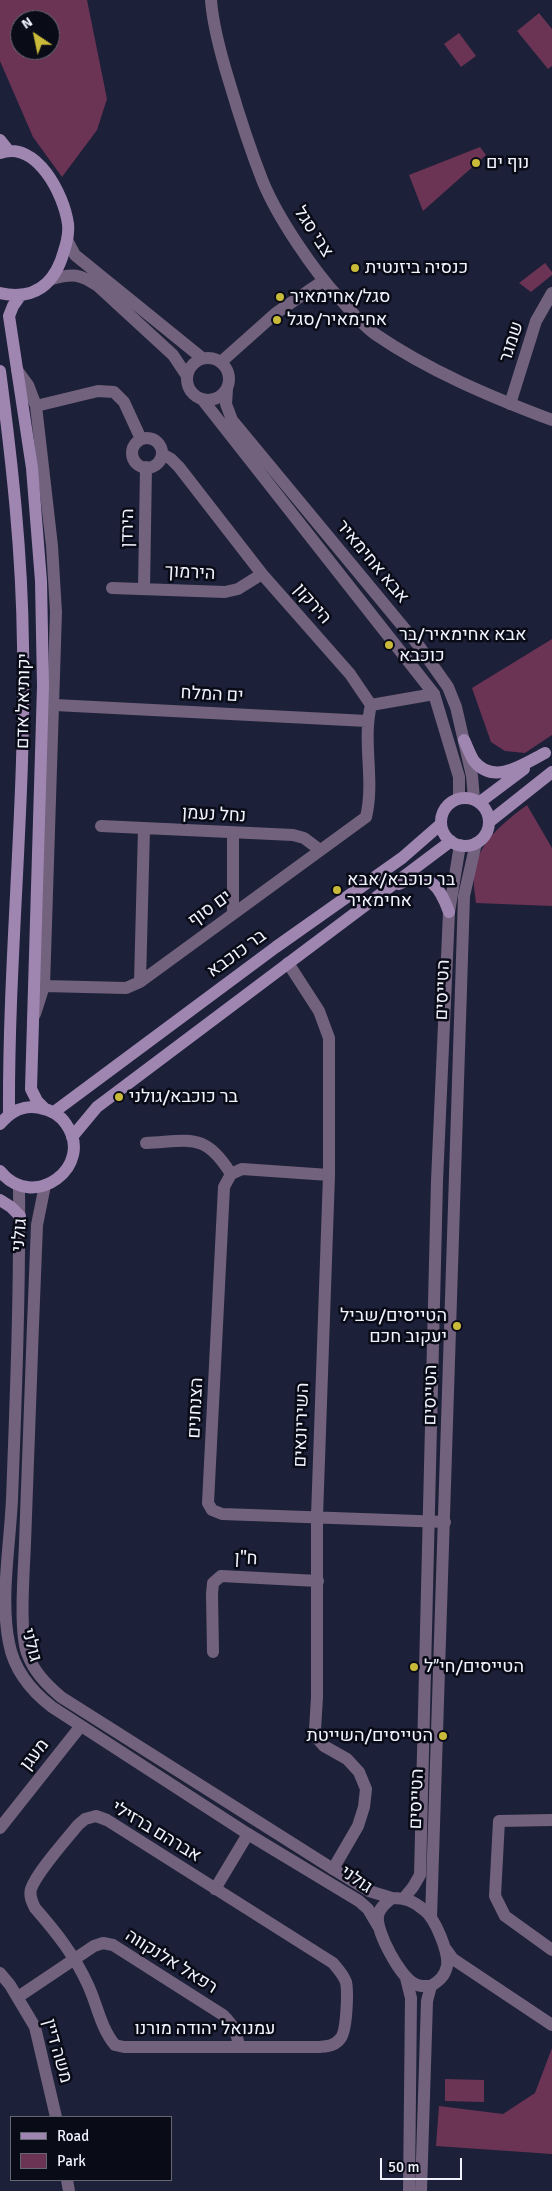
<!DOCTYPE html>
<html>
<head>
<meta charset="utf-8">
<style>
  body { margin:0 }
  #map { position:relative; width:552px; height:2191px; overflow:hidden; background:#1d2039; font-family:Signika,sans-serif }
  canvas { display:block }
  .legend { position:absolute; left:10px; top:2116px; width:162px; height:65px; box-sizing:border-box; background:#090b16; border:1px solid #656772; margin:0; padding:6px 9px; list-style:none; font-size:15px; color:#f0f2fd }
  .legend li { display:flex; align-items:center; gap:10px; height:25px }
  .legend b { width:25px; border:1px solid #656772 }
  .north { position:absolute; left:10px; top:10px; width:50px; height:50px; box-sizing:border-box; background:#090b16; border:1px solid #656772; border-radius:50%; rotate:326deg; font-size:14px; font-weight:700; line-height:20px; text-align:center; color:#f0f2fd }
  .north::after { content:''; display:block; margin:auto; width:18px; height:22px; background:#caba3a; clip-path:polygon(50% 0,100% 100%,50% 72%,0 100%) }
  .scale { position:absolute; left:380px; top:2158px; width:82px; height:22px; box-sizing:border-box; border:2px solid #f0f2fd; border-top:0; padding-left:6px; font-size:15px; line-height:18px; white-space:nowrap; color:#f0f2fd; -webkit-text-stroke:4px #090b16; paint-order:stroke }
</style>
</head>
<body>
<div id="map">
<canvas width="552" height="2191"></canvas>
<ul class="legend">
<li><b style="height:6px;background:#9f86b1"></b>Road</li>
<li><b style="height:14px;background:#6b3354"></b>Park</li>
</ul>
<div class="north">N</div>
<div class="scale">50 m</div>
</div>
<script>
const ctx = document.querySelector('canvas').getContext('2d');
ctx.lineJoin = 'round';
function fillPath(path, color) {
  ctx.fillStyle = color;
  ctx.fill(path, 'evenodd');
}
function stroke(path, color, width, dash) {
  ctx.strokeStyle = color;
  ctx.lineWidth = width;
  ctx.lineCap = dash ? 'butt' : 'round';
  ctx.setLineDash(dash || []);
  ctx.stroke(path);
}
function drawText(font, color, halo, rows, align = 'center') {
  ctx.font = font + ' Signika,Heebo,sans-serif';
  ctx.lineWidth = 5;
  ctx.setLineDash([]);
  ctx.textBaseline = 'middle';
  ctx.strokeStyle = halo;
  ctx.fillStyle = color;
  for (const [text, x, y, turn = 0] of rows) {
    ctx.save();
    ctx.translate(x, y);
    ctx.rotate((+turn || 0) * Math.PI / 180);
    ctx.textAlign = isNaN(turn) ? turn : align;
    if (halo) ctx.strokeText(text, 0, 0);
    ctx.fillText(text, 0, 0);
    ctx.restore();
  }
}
const green = new Path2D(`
  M0,0h87l20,99 -10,31 -35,47 -29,-40 -33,-76zM20,20h30v30h-30z
  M539,13l13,16v37l-4,3 -31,-38z
  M459,33l17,23 -15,11 -17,-23z
  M480,147l6,8 -63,56 -14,-36z
  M545,263l7,9v3l-21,17 -12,-9z
  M552,639v96l-27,18 -20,-2 -14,-9 -19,-54z
  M527,805l25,43v58l-76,-3c-1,-9 -3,-19 -2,-28 2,-31 30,-53 53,-70z
  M552,2048v106l-116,-8 3,-40 64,8 32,-21z
  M445,2079l39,1v22l-39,-1z`);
const minor = new Path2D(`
  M17,370l11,15 8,21 16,140 4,66 -12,374 -9,28
  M510,404l26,-83 16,-28
  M36,406l62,-15 16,1 10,10 17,37
  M132 453a15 15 0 1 1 30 0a15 15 0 1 1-30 0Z
  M112,588l113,4 13,-3 24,-15
  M144,589l2,-122
  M55,705l312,16
  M371,705l63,-11
  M101,826l192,9 11,3 16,12
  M233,914v-81
  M288,963l31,48 10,27v137l-12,341v181l-2,33 2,8 7,8 23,13 12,13 7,17 -2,18 -6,19 -25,43
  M140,982l4,-153
  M44,986l82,2 14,-6 226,-165c9,-37 -4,-75 5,-112l-21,-31 -88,-100 -83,-107 -8,-8 -9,-5
  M146,1143c45,-2 59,-11 85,31
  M329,1175l-87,-6 -11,5 -7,13 -16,316 4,7 10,4 223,8
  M213,1652l-1,-58 1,-11 8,-7 97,5
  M96,1816l11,4 226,143c5,6 10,11 13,19 2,10 1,50 -6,57 -6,7 -12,7 -21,8h-195l-9,-2c-14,-16 -18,-41 -27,-60 -13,-29 -32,-53 -53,-77 -3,-6 -6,-12 -4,-19 6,-17 34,-48 47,-64l7,-6z
  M552,1820l-53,1 -4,75 10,20 47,34
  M0,1828l80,-101
  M215,1889l33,-55
  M0,1973l10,12 25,42 21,90
  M18,1997l76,-51 9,-3 10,2 110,70c10,10 14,17 16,32
  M67,2180l2,11`);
const tertiary = new Path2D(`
  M211,0c2,27 10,55 18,81 10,34 21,68 34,101 15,36 50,88 77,117 11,12 21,25 35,35 54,37 116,63 177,86
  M67,240l8,15 127,103
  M52,279c21,-6 28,-5 46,7l75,69 14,21
  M187 379a21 21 0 1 1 42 0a21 21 0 1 1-42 0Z
  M221,362l55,-49 47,-32
  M227,389l-1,15 6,16 187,226 29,41 8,20 16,69 2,23
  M202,399l232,295 25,83v21
  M19,1185c1,105 -3,210 -7,314 -2,46 -12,100 -3,144 5,27 21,47 43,64l196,127 111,67 9,8 10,17
  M45,1185l-8,40c-4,106 -9,212 -12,318 -1,28 -6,86 2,110 7,19 19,31 34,44l272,172 36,22 23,7
  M392,1898c13,0 22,3 32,12 11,8 25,42 23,56 -2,10 -8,15 -16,20 -5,0 -11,1 -16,-2 -15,-7 -39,-52 -37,-68 1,-8 8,-13 14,-18z
  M404,1898l9,-11 7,-12 17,-694 12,-269 11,-67
  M431,1918l33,-1022 12,-53
  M445,1948l8,11 99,66
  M406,1978l5,20 -2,193
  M421,2191l6,-190 4,-15`);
const secondary = new Path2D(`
  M0,140l8,10
  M0,153c37,-13 64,42 68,71 1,9 -1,18 -4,27 -9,33 -29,50 -64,42
  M20,296l-7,10 -4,10 23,152 9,113 2,105 -12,403 6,12 7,7
  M0,371c12,91 22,182 23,275 3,156 -15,312 -14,469
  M464,740c3,6 6,15 10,21 20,25 50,3 71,-8
  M441 822a24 24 0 1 1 48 0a24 24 0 1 1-48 0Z
  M480,802l44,-33
  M489,822l63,-50
  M399,884c30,-15 41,3 50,28
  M54,1112l222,-165 126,-89 39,-34
  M0,1124c10,-12 24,-20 40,-16 11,2 20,7 26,16 30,42 -33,89 -66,47
  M72,1137l25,-30 354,-266
  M0,1200l11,7 9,9`);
const markers = [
  [476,163,5,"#caba3a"],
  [355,268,5,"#caba3a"],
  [280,297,5,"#caba3a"],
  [277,320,5,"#caba3a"],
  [389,645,5,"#caba3a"],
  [337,890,5,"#caba3a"],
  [119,1097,5,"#caba3a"],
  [457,1326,5,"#caba3a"],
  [414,1667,5,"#caba3a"],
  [443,1736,5,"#caba3a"]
];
const poiNames = [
  ["נוף ים",486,163],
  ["כנסיה ביזנטית",365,268],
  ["סגל/אחימאיר",290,297],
  ["אחימאיר/סגל",287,320],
  ["אבא אחימאיר/בר",399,635],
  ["כוכבא",399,656],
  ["בר כוכבא/אבא",347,880],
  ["אחימאיר",347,901],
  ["בר כוכבא/גולני",129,1097],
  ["הטייסים/שביל",447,1316,"right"],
  ["יעקוב חכם",447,1337,"right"],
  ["הטייסים/חי״ל",424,1667],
  ["הטייסים/השייטת",433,1736,"right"]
];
const streetNames = [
  ["צבי סגל",313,232,57],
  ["שמגר",512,342,-72],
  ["הירדן",128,528,-89],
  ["אבא אחימאיר",372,562,50],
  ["הירמוך",190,573,3],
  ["הירקון",312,604,49],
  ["ים המלח",212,695,3],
  ["יקותיאל אדם",24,701,-89],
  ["נחל נעמן",214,815,3],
  ["ים סוף",210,909,-36],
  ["בר כוכבא",237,954,-36],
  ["הטייסים",443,990,-88],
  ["גולני",20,1235,-85],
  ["הטייסים",431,1395,-89],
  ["הצנחנים",196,1408,-87],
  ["השיריונאים",302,1425,-88],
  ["ח\"ן",246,1559,3],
  ["גולני",31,1645,75],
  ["מעגן",35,1755,-52],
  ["הטייסים",417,1799,-88],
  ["אברהם ברזילי",156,1832,31],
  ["גולני",356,1880,34],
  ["רפאל אלנקווה",171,1962,32],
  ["עמנואל יהודה מורנו",205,2029],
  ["משה דיין",57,2051,74]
];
fillPath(green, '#6b3354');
stroke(minor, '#72627d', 12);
stroke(tertiary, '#72627d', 12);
stroke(secondary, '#9f86b1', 12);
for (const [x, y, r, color] of markers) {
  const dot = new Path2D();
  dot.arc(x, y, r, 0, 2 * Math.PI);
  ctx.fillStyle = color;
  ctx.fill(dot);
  stroke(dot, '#090b16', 2);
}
drawText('18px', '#f0f2fd', '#090b16', poiNames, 'left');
drawText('18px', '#f0f2fd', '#090b16', streetNames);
</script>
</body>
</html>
